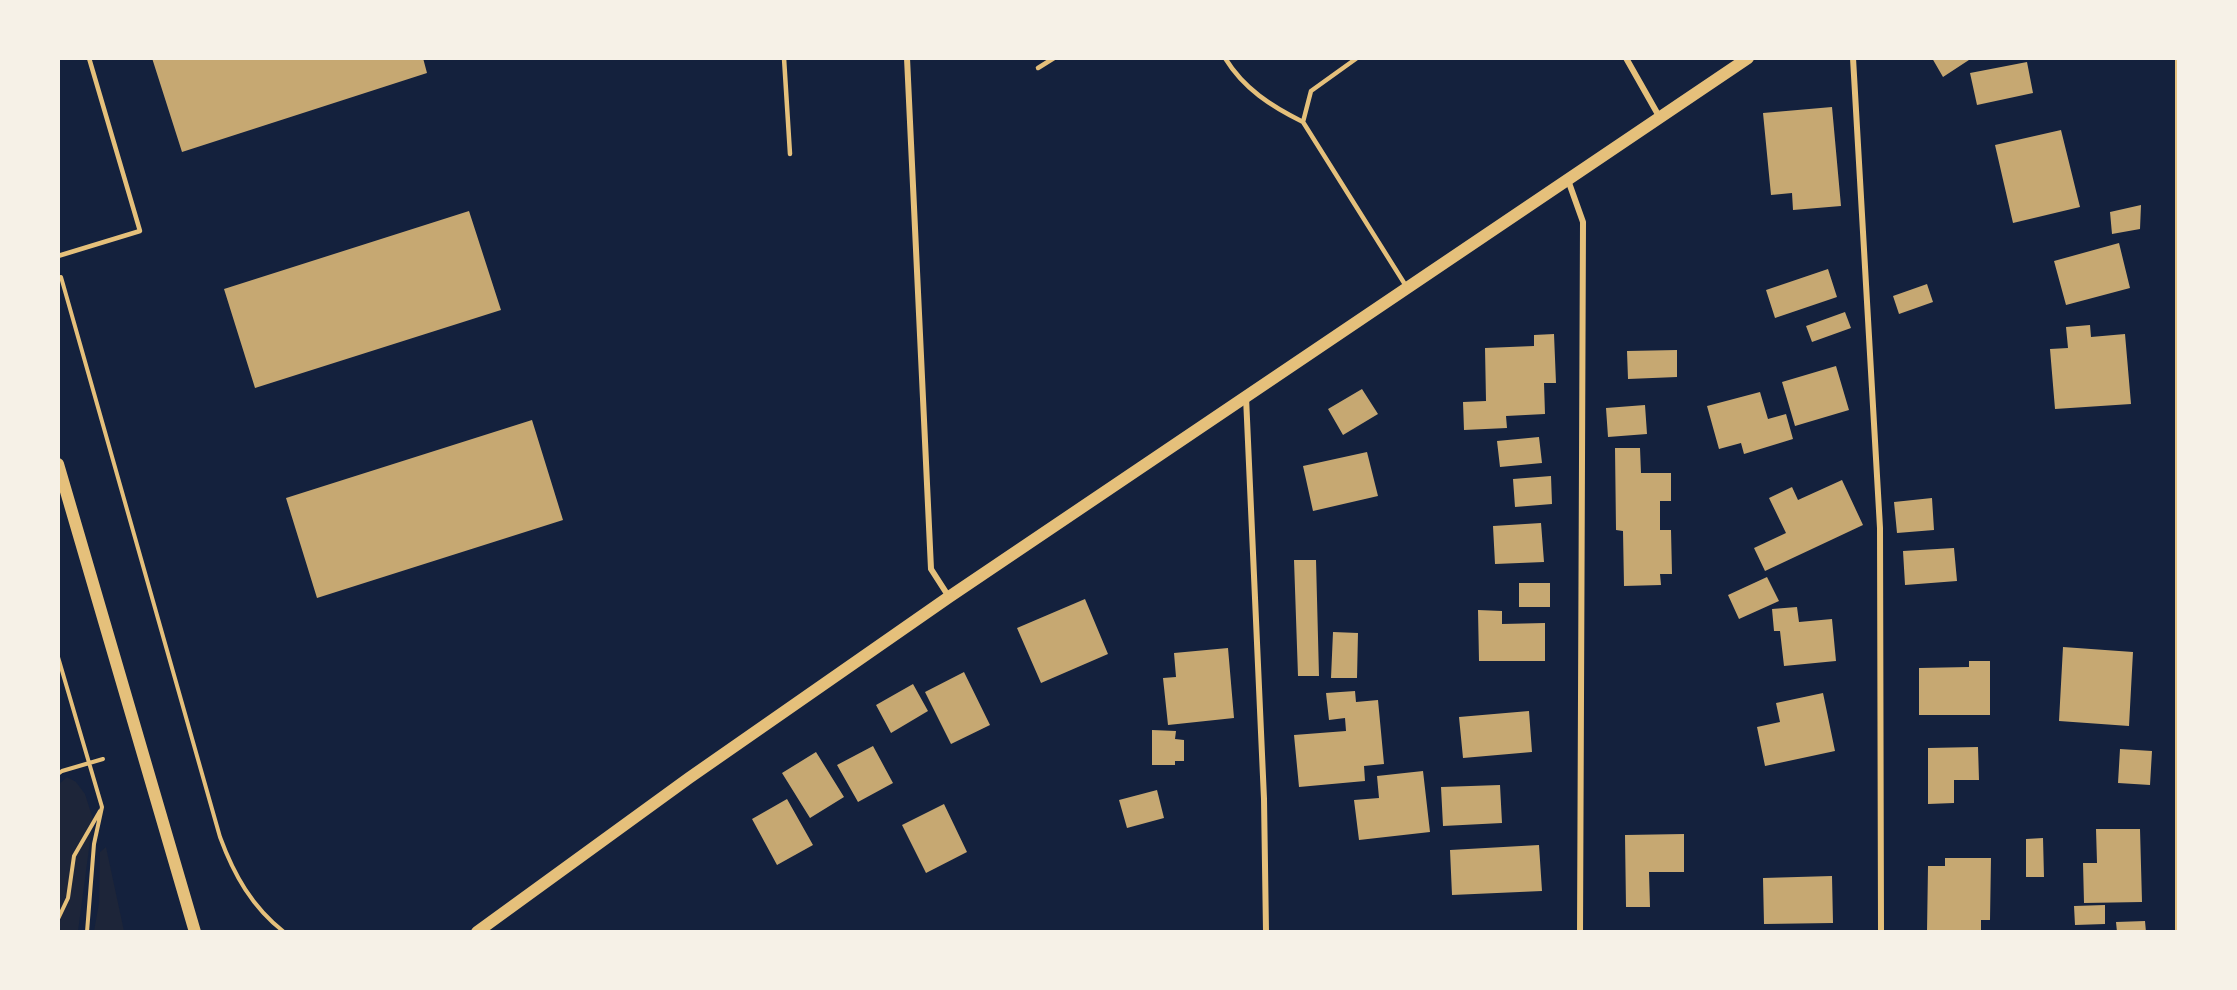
<!DOCTYPE html>
<html>
<head>
<meta charset="utf-8">
<style>
  body { margin:0 }
  #map { position:relative; width:2237px; height:990px; overflow:hidden; background:#14213d; font-family:"Source Serif 4",serif }
  canvas { display:block }
  .frame { position:absolute; inset:0; border:60px solid #f6f1e7; pointer-events:none }
</style>
</head>
<body>
<div id="map">
<canvas width="2237" height="990"></canvas>
<div class="frame"></div>
</div>
<script>
const ctx = document.querySelector('canvas').getContext('2d');
ctx.lineJoin = 'round';
function fillPath(path, color) {
  ctx.fillStyle = color;
  ctx.fill(path, 'evenodd');
}
function stroke(path, color, width, dash) {
  ctx.strokeStyle = color;
  ctx.lineWidth = width;
  ctx.lineCap = dash ? 'butt' : 'round';
  ctx.setLineDash(dash || []);
  ctx.stroke(path);
}
const green = new Path2D(`
  M67,777l9,5 9,12 8,25 -15,112h-19l-1,-146z
  M106,847l18,84h-30l5,-28 1,-51z`);
const building = new Path2D(`
  M152,58h271l4,15 -245,79z
  M1932,58h40l-29,19z
  M2027,62l6,31 -56,12 -7,-32z
  M1832,107l9,99 -48,4 -1,-17 -21,2 -8,-82z
  M2061,130l19,77 -67,16 -18,-78z
  M2141,205l-1,24 -28,5 -2,-22z
  M469,211l32,99 -246,78 -31,-99z
  M2119,243l11,45 -64,17 -12,-44z
  M1828,269l9,28 -62,21 -9,-28z
  M1927,284l6,18 -34,12 -6,-18z
  M1845,312l6,16 -39,14 -6,-16z
  M2090,325l1,12 34,-3 6,70 -76,5 -5,-60 18,-1 -2,-21z
  M1554,334l2,49h-12l1,31 -39,2 1,12 -43,2 -1,-28 23,-1 -1,-53 49,-2v-11z
  M1677,350v27l-49,2 -1,-28z
  M1836,366l13,44 -54,16 -13,-44z
  M1362,389l16,25 -35,21 -15,-26z
  M1760,392l8,27 18,-5 7,25 -49,15 -3,-11 -22,6 -12,-43z
  M1645,405l2,29 -39,3 -2,-29z
  M532,420l31,100 -246,78 -31,-100z
  M1539,437l3,26 -42,4 -3,-26z
  M1615,448h25l1,25h30v28h-11v29h11l1,44h-12l1,11 -37,1 -1,-55 -7,-1z
  M1367,452l11,44 -65,15 -10,-45z
  M1551,476l1,28 -37,3 -2,-28z
  M1842,480l21,45 -98,46 -11,-23 32,-15 -17,-35 23,-11 6,13z
  M1932,498l2,32 -37,3 -3,-31z
  M1541,523l3,39 -49,2 -2,-38z
  M1954,548l3,33 -52,4 -2,-34z
  M1294,560h22l3,116h-21z
  M1767,577l12,24 -40,18 -11,-24z
  M1519,583h31v24h-31z
  M1085,599l23,55 -67,29 -24,-55z
  M1797,607l2,15 33,-3 4,42 -52,5 -4,-35h-6l-2,-22z
  M1478,610l24,1v13l43,-1v38h-66z
  M1333,632l25,1 -1,45h-26z
  M2063,647l70,5 -4,74 -70,-5z
  M1228,648l6,70 -66,7 -5,-47 13,-1 -2,-24z
  M1969,661h21v54h-71v-47l50,-1z
  M964,672l26,53 -39,19 -26,-52z
  M913,684l15,27 -37,22 -15,-28z
  M1355,691l1,11 22,-2 6,64 -20,2 1,15 -66,6 -5,-52 52,-4 -1,-13 -16,2 -3,-27z
  M1823,693l12,58 -70,15 -8,-39 23,-5 -4,-19z
  M1529,711l3,41 -69,6 -4,-41z
  M1152,730l24,1 -1,8 9,1v21h-9v4h-23z
  M873,746l20,37 -35,19 -21,-37z
  M1978,747l1,33h-25v23l-26,1v-56z
  M2120,749l32,2 -2,34 -32,-2z
  M816,752l28,45 -34,21 -28,-45z
  M1423,771l7,61 -71,8 -5,-40 25,-2 -2,-22z
  M1500,785l2,38 -59,3 -2,-39z
  M1157,790l7,28 -37,10 -8,-28z
  M787,799l26,46 -36,20 -25,-46z
  M944,804l23,48 -41,21 -24,-48z
  M2096,829h44l2,73 -58,1 -1,-40h14z
  M1684,834v38h-35l1,35h-24l-1,-72z
  M2043,838l1,39h-18v-38z
  M1539,845l3,46 -90,4 -2,-45z
  M1945,858h46l-1,62h-9v12h-54l1,-66h17z
  M1832,876l1,47 -69,1 -1,-46z
  M2105,905v19l-30,1 -1,-19z
  M2145,921l1,11h-29l-1,-10z`);
const path = new Path2D(`
  M61,277l159,560c14,38 32,70 64,95
  M58,657l44,150 -8,37 -7,88
  M58,774l4,-3 41,-12
  M58,919l10,-21 6,-42 26,-45`);
const service = new Path2D(`
  M784,58l6,96
  M1225,58c19,31 46,48 78,64
  M1357,58l-46,33 -8,31 103,164
  M1038,68l16,-10
  M58,256l82,-25 -51,-173`);
const minor = new Path2D(`
  M907,58l24,511 18,28
  M1626,58l34,60
  M1853,58l27,470 1,404
  M2178,58v874
  M1568,180l15,42 -3,710
  M1246,397l18,402 2,133`);
const secondary = new Path2D(`
  M58,464l137,468
  M477,932l212,-154 260,-181 799,-539`);
fillPath(green, '#1d2539');
fillPath(building, '#c6a872');
stroke(path, '#e5c07b', 4);
stroke(service, '#e5c07b', 4.5);
stroke(minor, '#e5c07b', 6);
stroke(secondary, '#e5c07b', 12);
</script>
</body>
</html>
